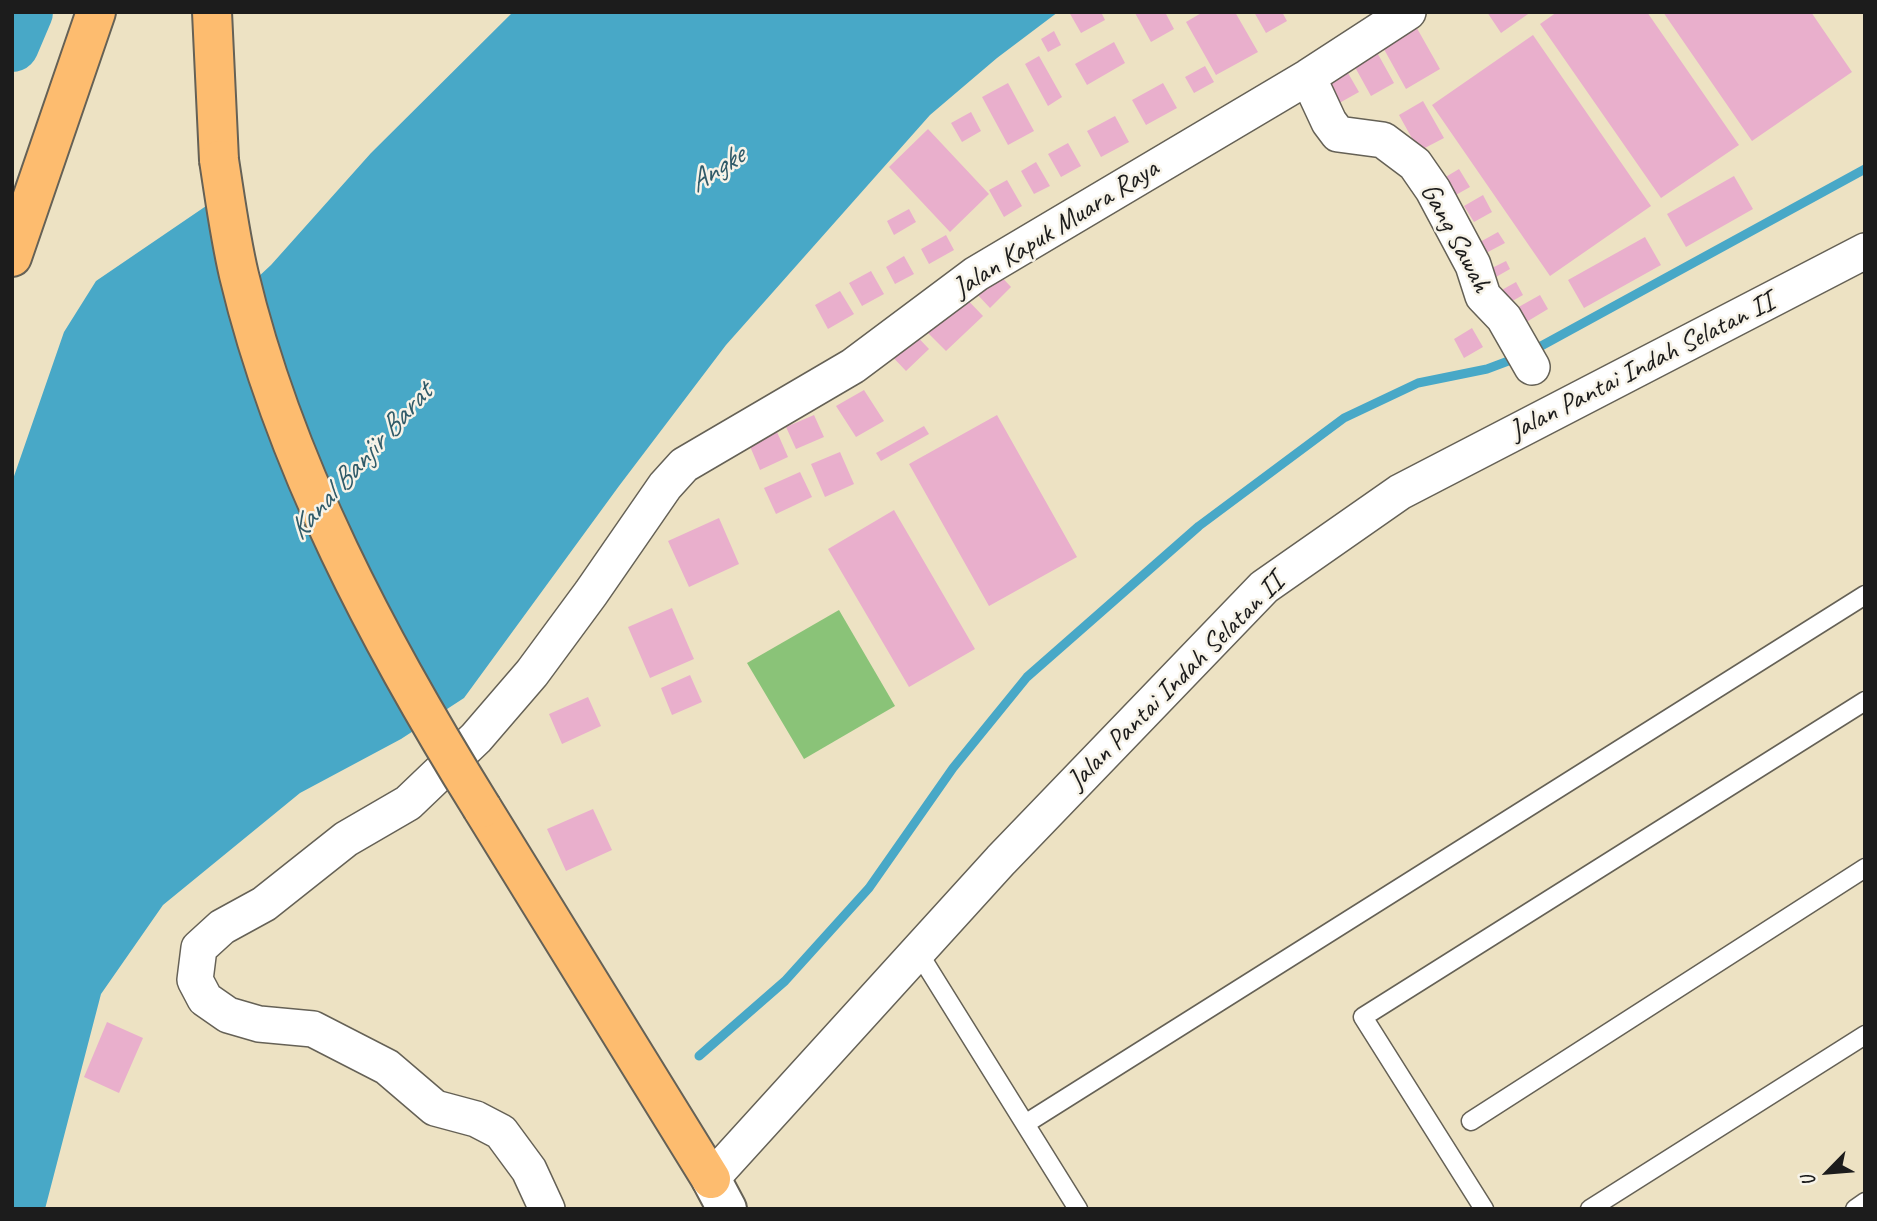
<!DOCTYPE html>
<html>
<head>
<meta charset="utf-8">
<style>
  body { margin:0 }
  #map { position:relative; width:1877px; height:1221px; overflow:hidden; background:#ede2c3; font-family:Caveat,sans-serif }
  canvas { display:block }
  .frame { position:absolute; inset:0; border:14px solid #1c1c1c; pointer-events:none }
  .north { position:absolute; left:1793px; top:1137px; width:70px; height:70px; -webkit-text-stroke:5px #f7f3e8; paint-order:stroke; rotate:245deg; font-size:19px; font-weight:700; line-height:28px; text-align:center; color:#1c1c1c }
  .north::after { content:''; display:block; margin:auto; width:24px; height:32px; background:#1c1c1c; clip-path:polygon(50% 0,100% 100%,50% 72%,0 100%) }
</style>
</head>
<body>
<div id="map">
<canvas width="1877" height="1221"></canvas>
<div class="frame"></div>
<div class="north">U</div>
</div>
<script>
const ctx = document.querySelector('canvas').getContext('2d');
ctx.lineJoin = 'round';
function fillPath(path, color) {
  ctx.fillStyle = color;
  ctx.fill(path, 'evenodd');
}
function stroke(path, color, width, dash) {
  ctx.strokeStyle = color;
  ctx.lineWidth = width;
  ctx.lineCap = dash ? 'butt' : 'round';
  ctx.setLineDash(dash || []);
  ctx.stroke(path);
}
function drawText(font, color, halo, rows, align = 'center') {
  ctx.font = font + ' Caveat,sans-serif';
  ctx.lineWidth = 5;
  ctx.setLineDash([]);
  ctx.textBaseline = 'middle';
  ctx.strokeStyle = halo;
  ctx.fillStyle = color;
  for (const [text, x, y, turn = 0] of rows) {
    ctx.save();
    ctx.translate(x, y);
    ctx.rotate((+turn || 0) * Math.PI / 180);
    ctx.textAlign = isNaN(turn) ? turn : align;
    if (halo) ctx.strokeText(text, 0, 0);
    ctx.fillText(text, 0, 0);
    ctx.restore();
  }
}
const green = new Path2D(`
  M839,610l56,96 -91,53 -57,-96z`);
const water = new Path2D(`
  M513,12h545l-61,46 -67,57 -204,230 -107,141 -155,212 -63,41 -101,54 -137,112 -62,89 -56,215h-33v-727l52,-150 32,-51 113,-77 18,102 44,-41 100,-112z`);
const stream = new Path2D(`
  M1532,351l333,-182
  M699,1056l86,-75 84,-93 84,-120 74,-91 172,-151 145,-108 74,-35 69,-14 32,-12`);
const river = new Path2D(`
  M12,45l14,-33`);
const building = new Path2D(`
  M1069,12h32l4,8 -24,13z
  M1136,12h29l9,17 -23,13 -16,-29z
  M1203,12h32l23,40 -42,23 -30,-53z
  M1254,12h28l5,9 -21,12z
  M1487,12h44l-30,21z
  M1557,12h90l92,133 -78,53 -121,-174z
  M1663,12h148l41,60 -100,69z
  M1414,23l26,46 -34,20 -26,-47z
  M1054,31l7,14 -13,7 -7,-13z
  M1533,35l118,171 -101,70 -118,-171z
  M1114,42l11,21 -38,22 -12,-21z
  M1374,47l20,36 -23,13 -20,-36z
  M1039,56l23,41 -14,9 -23,-42z
  M1341,61l18,31 -25,14 -17,-31z
  M1205,66l9,16 -20,11 -9,-16z
  M1008,83l26,48 -26,14 -26,-48z
  M1163,83l14,25 -31,17 -14,-25z
  M1423,101l21,37 -25,13 -20,-36z
  M971,112l10,19 -19,11 -11,-19z
  M1115,116l14,26 -28,15 -14,-26z
  M928,129l61,65 -39,38 -61,-65z
  M1068,143l13,23 -20,11 -13,-23z
  M1036,162l14,24 -16,8 -13,-23z
  M1459,169l11,18 -16,9 -10,-18z
  M1734,176l19,33 -67,38 -19,-33z
  M1007,180l15,26 -18,11 -15,-27z
  M1483,195l9,17 -18,10 -10,-16z
  M909,209l7,13 -22,13 -7,-14z
  M1498,232l7,11 -19,10 -6,-11z
  M946,235l8,15 -25,14 -8,-15z
  M1645,237l16,28 -77,43 -16,-28z
  M904,256l10,18 -19,10 -9,-17z
  M1506,261l4,8 -14,8 -6,-8z
  M871,271l13,23 -22,12 -13,-23z
  M997,272l14,15 -21,21 -14,-15z
  M1516,282l7,13 -23,13 -7,-13z
  M958,290l25,26 -37,35 -25,-25z
  M840,291l14,23 -26,15 -13,-24z
  M1540,295l8,14 -25,15 -8,-15z
  M909,328l20,21 -23,22 -20,-21z
  M1472,328l11,19 -19,11 -10,-19z
  M864,390l20,31 -28,16 -20,-31z
  M814,415l10,22 -28,12 -10,-22z
  M997,415l80,142 -88,49 -80,-142z
  M924,426l5,8 -48,27 -5,-8z
  M777,432l11,25 -28,13 -11,-26z
  M840,452l14,32 -29,13 -14,-33z
  M800,472l12,25 -36,17 -12,-26z
  M894,510l81,139 -66,38 -81,-138z
  M719,518l20,46 -50,23 -21,-46z
  M672,608l22,51 -44,19 -22,-51z
  M690,675l12,27 -30,13 -11,-27z
  M588,697l13,29 -39,18 -13,-30z
  M593,809l19,41 -46,21 -19,-42z
  M107,1022l36,16 -24,55 -35,-16z`);
const service = new Path2D(`
  M918,952l160,257
  M1471,1121l394,-253
  M1025,1124l840,-529
  M1484,1209l-121,-192 502,-316
  M1590,1209l275,-174
  M1855,1209l10,-7`);
const minor = new Path2D(`
  M1308,77l21,45 9,12 45,6 32,24 18,26 40,75 10,31 21,22 28,49
  M711,1179l290,-319 263,-273 136,-95 465,-241
  M547,1209l-18,-39 -28,-38 -25,-13 -41,-11 -48,-41 -74,-38 -54,-5 -31,-9 -23,-16 -10,-19 4,-32 23,-21 42,-23 82,-65 62,-36 68,-65 56,-65 59,-80 74,-107 19,-21 169,-99 123,-92 332,-197 100,-65`);
const tertiary = new Path2D(`
  M711,1179l16,30`);
const motorway = new Path2D(`
  M212,12l7,148
  M12,257l84,-245
  M482,808l229,371`);
const motorwayBridge = new Path2D(`
  M219,160c6,38 11,77 20,115 45,189 141,369 243,533`);
const streetNames = [
  ["Jalan Kapuk Muara Raya",1056,229,-32],
  ["Gang Sawah",1455,238,62],
  ["Jalan Pantai Indah Selatan II",1642,367,-27],
  ["Jalan Pantai Indah Selatan II",1176,682,-45]
];
const waterNames = [
  ["Angke",717,170,-33],
  ["Kanal Banjir Barat",361,462,-48]
];
fillPath(green, '#8ac378');
fillPath(water, '#48a8c7');
stroke(stream, '#48a8c7', 9);
stroke(river, '#48a8c7', 54);
fillPath(building, '#e9afcc');
stroke(service, '#656156', 21);
stroke(minor, '#656156', 38);
stroke(tertiary, '#656156', 42);
stroke(motorway, '#656156', 42);
stroke(service, '#fff', 18);
stroke(minor, '#fff', 35);
stroke(tertiary, '#fff', 38);
stroke(motorway, '#fdbc6f', 38);
stroke(motorwayBridge, '#656156', 42, []);
stroke(motorwayBridge, '#fdbc6f', 38);
drawText('28px', '#1c1c1c', '#f7f3e8', streetNames);
drawText('italic 30px', '#305b69', '#f7f3e8', waterNames);
</script>
</body>
</html>
